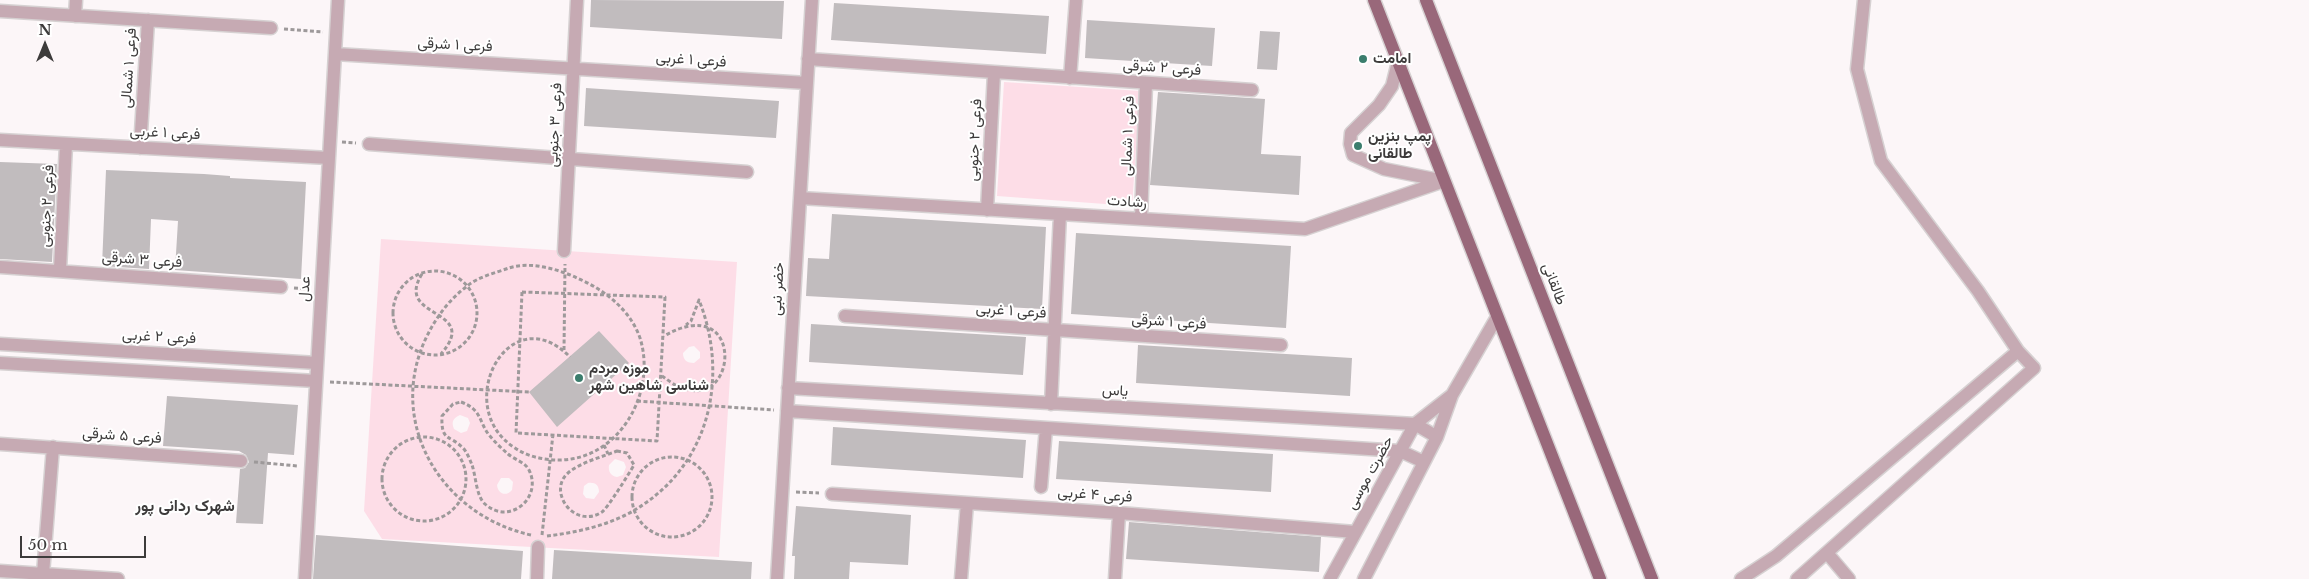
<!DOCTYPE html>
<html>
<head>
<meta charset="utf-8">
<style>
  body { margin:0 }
  #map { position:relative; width:2309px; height:579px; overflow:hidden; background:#fcf6f8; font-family:"Libre Baskerville",serif }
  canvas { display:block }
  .north { position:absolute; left:20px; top:20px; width:50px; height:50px; -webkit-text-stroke:4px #fff; paint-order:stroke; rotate:0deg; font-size:14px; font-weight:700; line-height:20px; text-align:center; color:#3d3b3b }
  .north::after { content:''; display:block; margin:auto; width:18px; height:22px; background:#3d3b3b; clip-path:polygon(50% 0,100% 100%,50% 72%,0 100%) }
  .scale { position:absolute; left:20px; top:536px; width:126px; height:22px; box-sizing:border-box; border:2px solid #3d3b3b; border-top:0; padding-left:6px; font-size:15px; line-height:18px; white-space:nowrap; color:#3d3b3b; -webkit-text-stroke:4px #fff; paint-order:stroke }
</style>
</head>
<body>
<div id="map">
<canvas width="2309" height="579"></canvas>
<div class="north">N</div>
<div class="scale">50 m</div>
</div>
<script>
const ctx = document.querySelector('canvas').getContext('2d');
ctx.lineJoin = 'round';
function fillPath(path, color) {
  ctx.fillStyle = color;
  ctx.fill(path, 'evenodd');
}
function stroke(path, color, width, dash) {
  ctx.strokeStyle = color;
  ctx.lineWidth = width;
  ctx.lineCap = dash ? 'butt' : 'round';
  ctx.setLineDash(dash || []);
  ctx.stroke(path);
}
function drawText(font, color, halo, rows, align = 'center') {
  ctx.font = font + ' "Libre Baskerville",Vazirmatn,serif';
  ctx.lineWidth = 4;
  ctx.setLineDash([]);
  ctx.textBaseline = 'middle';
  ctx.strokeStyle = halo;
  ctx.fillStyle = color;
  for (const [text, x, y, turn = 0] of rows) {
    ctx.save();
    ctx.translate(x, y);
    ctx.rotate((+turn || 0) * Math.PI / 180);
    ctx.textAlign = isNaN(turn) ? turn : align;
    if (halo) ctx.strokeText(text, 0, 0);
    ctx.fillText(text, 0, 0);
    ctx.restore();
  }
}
const green = new Path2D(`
  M1004,82l136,9 -8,115 -135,-10z
  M381,239l356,23 -18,295 -337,-18 -18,-28zM694,346l6,6v6l-6,5c-7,0 -11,-3 -11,-10l6,-6zM460,415l8,3 2,5 -3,8 -6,2 -7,-4c-3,-7 -1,-11 6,-14zM615,459l9,3 2,5 -3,8 -6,2c-6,-1 -9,-5 -8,-12zM501,478h8l4,4 -1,8c-6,7 -14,4 -15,-5zM588,483c7,-1 11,2 11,9l-5,7 -8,-1 -3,-4 1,-8z`);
const building = new Path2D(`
  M591,0l193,1 -2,38 -192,-12z
  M834,3l215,13 -3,38 -215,-14z
  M1087,20l128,8 -3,38 -127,-8z
  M1260,31l20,1 -3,38 -20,-1z
  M586,88l193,13 -3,37 -192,-12z
  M1158,92l107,7 -4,55 40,2 -2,39 -149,-10z
  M0,162l57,2 -5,98 -52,-3z
  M106,170l98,4 26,2v2l76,4 -5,97 -126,-9 3,-49 -27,-2 -2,50 -47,-3z
  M832,214l214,13 -4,82 -236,-13 2,-38 21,1z
  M1076,233l215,13 -5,82 -215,-14z
  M811,324l215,13 -3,38 -214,-13z
  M599,331l30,32 -72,64 -28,-35z
  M1138,345l214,13 -2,38 -214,-13z
  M167,396l131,9 -4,50 -26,-2 -5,71 -27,-1 4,-54 5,-1 4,-6 -3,-7 -7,-4 -76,-5z
  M833,427l193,13 -3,38 -192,-13z
  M1059,441l214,13 -2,38 -215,-13z
  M796,506l115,9 -3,50 -58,-3 -1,17h-55l1,-23h-3z
  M1129,522l192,15 -2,35 -193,-13z
  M316,535l207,16 -2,28h-208z
  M554,550l198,12 -1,17h-199z`);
const path = new Path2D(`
  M284,29l39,3
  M342,142l14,1
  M393 313a42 42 0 1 1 84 0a42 42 0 1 1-84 0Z
  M422,274c-29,46 60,33 19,80
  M294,288l14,1
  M522,292l143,5 -8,144 -141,-8z
  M564,350l1,-86
  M662,376c6,4 13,10 20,12 58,22 62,-98 -18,-52
  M330,382l199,10
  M637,401l137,9
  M461,402c21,8 17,18 28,33 6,7 13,14 19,19 7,6 17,8 21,16 14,28 -20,56 -44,34 -9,-8 -9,-28 -13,-39 -2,-5 -5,-13 -9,-17 -14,-14 -22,-6 -21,-32l11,-12z
  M382 479a42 42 0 1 1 84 0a42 42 0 1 1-84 0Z
  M604,445l4,9
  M617,451l10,2 7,12c-4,7 -27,44 -32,47 -28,18 -55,-21 -34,-39 13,-11 34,-16 49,-22z
  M632 497a40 40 0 1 1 80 0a40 40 0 1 1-80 0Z
  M254,462l44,4
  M796,492l23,1
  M531,535c-91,-20 -147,-115 -103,-201 9,-18 22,-35 38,-47 11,-10 29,-14 43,-19 20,-7 49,1 68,10 26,11 53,31 63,60 17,54 -20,121 -80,122 -16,0 -32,-3 -45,-12 -65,-41 -6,-153 55,-91
  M542,535l11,-101
  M547,536c33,-4 69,-12 97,-32 68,-46 84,-131 55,-204l-8,21 -5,4`);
const minor = new Path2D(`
  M0,11l271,17
  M75,16l1,-16
  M335,54l472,29
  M808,59l444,31
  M1398,62l-6,24 -13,19 -28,28 -1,11 3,11 31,14 60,12
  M1070,78l6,-78
  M0,140l329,18
  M369,144l378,28
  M140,148l8,-128
  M800,198l505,31 139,-48
  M987,210l7,-137
  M1141,219l5,-136
  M564,251l13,-251
  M0,267l281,20
  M60,270l6,-126
  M845,316l436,29
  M0,344l317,19
  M0,363l316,18
  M788,388l627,36 22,13
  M1051,404l9,-190
  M787,411l613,40 24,11
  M0,444l241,17
  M1041,487l5,-59
  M832,494l287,19 236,19
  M1827,553l22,26
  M0,571l118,8
  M43,574l10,-127
  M305,579l33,-579
  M537,579l1,-32
  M777,579l35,-579
  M961,579l6,-76
  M1115,579l4,-66
  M1330,579l85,-155 37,-29
  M1364,579l73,-142 15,-42 45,-78
  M1741,579l35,-23 242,-205
  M1797,579l237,-211 -16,-17 -40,-60 -97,-130 -24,-92 7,-69`);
const major = new Path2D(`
  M1374,0l226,579
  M1426,0l226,579`);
const markers = [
  [1363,59,5,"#3b7d6d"],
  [1358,146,5,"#3b7d6d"],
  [579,378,5,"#3b7d6d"]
];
const streetNames = [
  ["فرعی ۱ شرقی",455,45,3],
  ["فرعی ۱ غربی",691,60,4],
  ["فرعی ۱ شمالی",129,68,-86],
  ["فرعی ۲ شرقی",1162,68,4],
  ["فرعی ۳ جنوبی",555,125,-87],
  ["فرعی ۱ غربی",165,133,3],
  ["فرعی ۱ شمالی",1128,136,-88],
  ["فرعی ۲ جنوبی",975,140,-87],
  ["رشادت",1127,202,4],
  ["فرعی ۲ جنوبی",47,206,-87],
  ["فرعی ۳ شرقی",142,260,4],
  ["طالقانی",1554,284,69],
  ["عدل",305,289,-87],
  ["خضر نبی",778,289,-87],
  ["فرعی ۱ غربی",1011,311,4],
  ["فرعی ۱ شرقی",1169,322,4],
  ["فرعی ۲ غربی",159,337,3],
  ["یاس",1115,391,3],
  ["فرعی ۵ شرقی",122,436,4],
  ["حضرت موسی",1370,473,-61],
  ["فرعی ۴ غربی",1095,495,4]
];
const poiNames = [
  ["امامت",1373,59],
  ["پمپ بنزین",1368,137],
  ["طالقانی",1368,154],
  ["موزه مردم",589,369],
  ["شناسی شاهین شهر",589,386]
];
const neighbourhoodNames = [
  ["شهرک ردانی پور",185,506]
];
fillPath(green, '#fddde7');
fillPath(building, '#c1bcbe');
stroke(minor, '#d6d1d2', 15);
stroke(major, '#d6d1d2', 15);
stroke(path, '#9d999a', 3, [4, 2.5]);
stroke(minor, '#c6aab3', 12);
stroke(major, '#99687a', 12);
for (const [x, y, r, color] of markers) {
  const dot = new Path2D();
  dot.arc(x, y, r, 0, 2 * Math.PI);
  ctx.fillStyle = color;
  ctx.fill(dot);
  stroke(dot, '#fff', 2);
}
drawText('15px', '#3d3b3b', '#fff', streetNames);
drawText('bold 15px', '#3d3b3b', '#fff', poiNames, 'left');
drawText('bold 16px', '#3d3b3b', '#fff', neighbourhoodNames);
</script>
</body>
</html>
